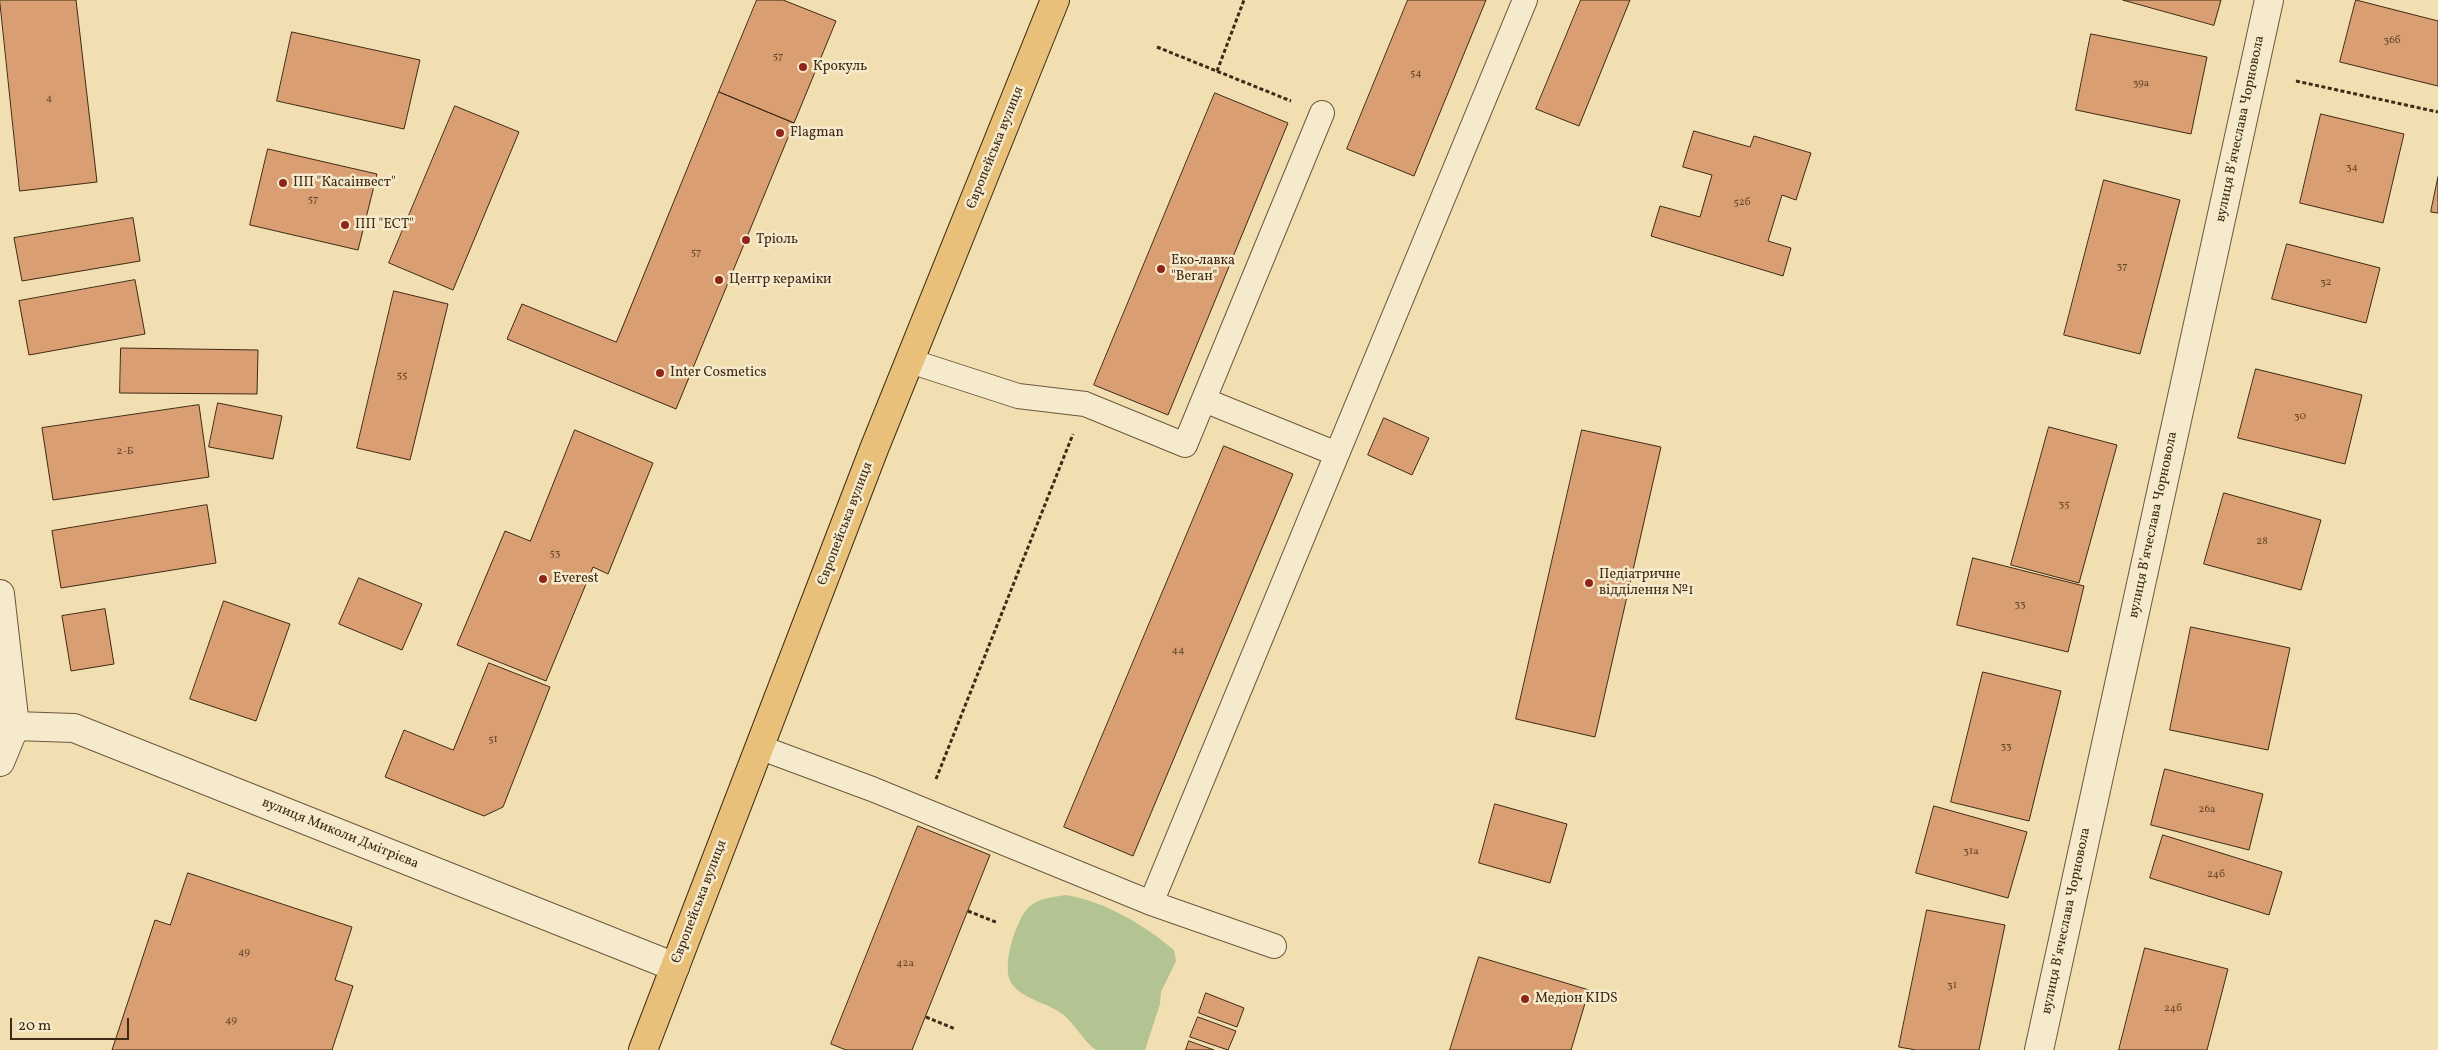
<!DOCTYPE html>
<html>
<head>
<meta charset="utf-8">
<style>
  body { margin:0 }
  #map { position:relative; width:2438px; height:1050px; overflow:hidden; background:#f1dfb2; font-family:Vollkorn,serif }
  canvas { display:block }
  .scale { position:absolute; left:10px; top:1018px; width:119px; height:22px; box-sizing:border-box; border:2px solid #3f2a15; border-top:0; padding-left:6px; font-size:15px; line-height:18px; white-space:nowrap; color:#3f2a15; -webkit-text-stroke:4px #f6eacd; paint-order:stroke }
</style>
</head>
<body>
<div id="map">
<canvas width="2438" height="1050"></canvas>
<div class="scale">20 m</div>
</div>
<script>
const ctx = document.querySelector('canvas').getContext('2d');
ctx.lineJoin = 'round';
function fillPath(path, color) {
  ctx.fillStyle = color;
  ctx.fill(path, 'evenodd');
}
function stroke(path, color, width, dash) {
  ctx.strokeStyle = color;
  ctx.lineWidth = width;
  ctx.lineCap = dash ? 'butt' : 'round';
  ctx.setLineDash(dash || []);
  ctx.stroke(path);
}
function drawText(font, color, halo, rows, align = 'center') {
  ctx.font = font + ' Vollkorn,serif';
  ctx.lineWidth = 5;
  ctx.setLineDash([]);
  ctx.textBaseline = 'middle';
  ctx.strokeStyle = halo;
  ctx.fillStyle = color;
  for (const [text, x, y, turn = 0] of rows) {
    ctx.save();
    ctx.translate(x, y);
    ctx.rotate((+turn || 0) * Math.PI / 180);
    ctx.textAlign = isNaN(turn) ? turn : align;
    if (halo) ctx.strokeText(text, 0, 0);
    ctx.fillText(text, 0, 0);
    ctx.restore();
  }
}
const green = new Path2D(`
  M1066,895c40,7 77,29 108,55l2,11 -15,31 -1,12 -15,46h-49c-14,-10 -21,-27 -35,-37 -14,-10 -38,-14 -49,-29 -12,-15 4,-66 18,-78 10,-8 24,-9 36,-11z`);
const building = new Path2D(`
  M0,0h76l21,182 -77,9z
  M757,0h26l53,21 -42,102 -75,-31z
  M1408,0h78l-72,176 -67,-27z
  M1581,0h49l-51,126 -43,-17z
  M2123,0h98l-7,25z
  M2356,0l82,21v65l-98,-24z
  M292,32l128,28 -16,69 -127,-28z
  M2091,34l116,23 -16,77 -115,-24z
  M719,92l75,31 -118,286 -169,-70 15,-35 94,38z
  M1215,93l73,30 -120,292 -74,-30z
  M455,106l64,26 -66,158 -64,-27z
  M2321,114l83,20 -21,89 -83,-20z
  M1694,131l56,16 4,-11 57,17 -15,47 -14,-5 -14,46 23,7 -8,28 -132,-40 9,-30 40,11 12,-42 -29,-8z
  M268,149l109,25 -19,76 -108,-25z
  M2438,177v36l-7,-1z
  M2104,180l76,20 -40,154 -76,-19z
  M133,218l7,43 -118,20 -8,-43z
  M2287,244l93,24 -14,55 -94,-24z
  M135,280l10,54 -116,21 -10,-54z
  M394,291l54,13 -38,156 -53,-12z
  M121,348l137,2 -1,44 -137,-1z
  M2256,369l106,26 -17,69 -107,-26z
  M218,403l64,13 -9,43 -64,-12z
  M199,405l10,72 -156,23 -11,-72z
  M1384,418l45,20 -17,37 -44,-20z
  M2049,427l68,18 -38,138 -68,-18z
  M575,430l78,33 -45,111 -15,-7 -47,114 -89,-36 48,-114 25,10z
  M1582,430l79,17 -66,290 -79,-18z
  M1224,446l69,28 -160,382 -69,-29z
  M2224,493l97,27 -20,70 -97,-26z
  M207,505l9,58 -155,25 -9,-57z
  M1973,558l111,28 -16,66 -111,-27z
  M359,578l63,26 -20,46 -63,-26z
  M224,601l66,23 -34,97 -66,-22z
  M105,609l9,55 -43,7 -9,-55z
  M2191,627l99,21 -22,102 -98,-20z
  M489,663l61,24 -47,120 -19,9 -99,-39 19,-47 49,20z
  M1983,672l78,19 -32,130 -78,-19z
  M2165,769l98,25 -14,56 -98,-25z
  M1495,804l72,20 -17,59 -71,-20z
  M1934,806l93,26 -19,66 -92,-25z
  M918,826l72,29 -78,195h-66l-15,-6z
  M2163,835l119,37 -13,43 -119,-37z
  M188,873l164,54 -17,53 18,6 -21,64h-220l43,-130 15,5z
  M1927,910l78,15 -26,125h-63l-17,-3z
  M2145,948l83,21 -21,81h-88z
  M1479,957l110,33 -18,60h-121z
  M1206,993l38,15 -7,19 -38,-14z
  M1198,1017l38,14 -8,19 -38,-13z
  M1189,1041l25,9h-28z`);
const path = new Path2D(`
  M1157,47l134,54
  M1217,71l27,-71
  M2296,81l142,31
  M936,779l137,-345
  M968,911l30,12
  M926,1017l29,12`);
const service = new Path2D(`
  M910,361l108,35 67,8 100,41 137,-332
  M1204,400l133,54
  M759,747l113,42 279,114 374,-903
  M1151,903l123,43`);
const minor = new Path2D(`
  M0,594l15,132 -15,36
  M0,728l15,-2 59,2 601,239
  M2039,1050l230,-1050`);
const primary = new Path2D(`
  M643,1050l231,-601 181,-449`);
const markers = [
  [803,67,5,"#8f2418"],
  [780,133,5,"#8f2418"],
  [283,183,5,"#8f2418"],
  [345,225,5,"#8f2418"],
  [746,240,5,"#8f2418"],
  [1161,269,5,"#8f2418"],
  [719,280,5,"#8f2418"],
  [660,373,5,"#8f2418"],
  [543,579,5,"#8f2418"],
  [1589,583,5,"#8f2418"],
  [1525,999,5,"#8f2418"]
];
const numberNames = [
  ["36б",2392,41],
  ["57",778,57],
  ["54",1416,74],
  ["39а",2141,84],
  ["4",49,99],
  ["34",2352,168],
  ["57",313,200],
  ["52б",1742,203],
  ["57",696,253],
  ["37",2122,267],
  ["32",2326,283],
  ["55",402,376],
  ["30",2300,417],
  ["2-Б",125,452],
  ["35",2064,505],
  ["28",2262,542],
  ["53",555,554],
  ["33",2020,605],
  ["44",1178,651],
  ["51",493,740],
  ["33",2006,747],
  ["26а",2207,810],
  ["31а",1971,852],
  ["24б",2216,875],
  ["49",244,953],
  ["42а",905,964],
  ["31",1952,986],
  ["24б",2173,1009],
  ["49",231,1021]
];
const poiNames = [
  ["Крокуль",813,67],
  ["Flagman",790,133],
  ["ПП \"Касаінвест\"",293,183],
  ["ПП \"ЕСТ\"",355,225],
  ["Тріоль",756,240],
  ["Еко-лавка",1171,261],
  ["\"Веган\"",1171,277],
  ["Центр кераміки",729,280],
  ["Inter Cosmetics",670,373],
  ["Педіатричне",1599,575],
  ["відділення №1",1599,591],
  ["Everest",553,579],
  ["Медіон KIDS",1535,999]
];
const streetNames = [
  ["вулиця Вʼячеслава Чорновола",2241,129,-78],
  ["Європейська вулиця",996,148,-68],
  ["Європейська вулиця",846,524,-69],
  ["вулиця Вʼячеслава Чорновола",2154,525,-78],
  ["вулиця Миколи Дмітрієва",340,834,22],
  ["Європейська вулиця",700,902,-69],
  ["вулиця Вʼячеслава Чорновола",2067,921,-78]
];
fillPath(green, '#b3c392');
fillPath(building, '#d99e71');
stroke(building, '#3f2a15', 1);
stroke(service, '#6c573c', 26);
stroke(minor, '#6c573c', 30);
stroke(primary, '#3f2a15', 30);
stroke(path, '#3f2a15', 3, [4, 2.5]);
stroke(service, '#f6eacd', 24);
stroke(minor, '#f6eacd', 28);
stroke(primary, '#e8c079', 28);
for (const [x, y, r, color] of markers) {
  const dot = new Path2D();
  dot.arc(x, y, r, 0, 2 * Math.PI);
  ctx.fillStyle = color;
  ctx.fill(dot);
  stroke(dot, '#f6eacd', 2);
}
drawText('11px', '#66472c', null, numberNames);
drawText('14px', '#3f2a15', '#f6eacd', poiNames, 'left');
drawText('14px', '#3f2a15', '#f6eacd', streetNames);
</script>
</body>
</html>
